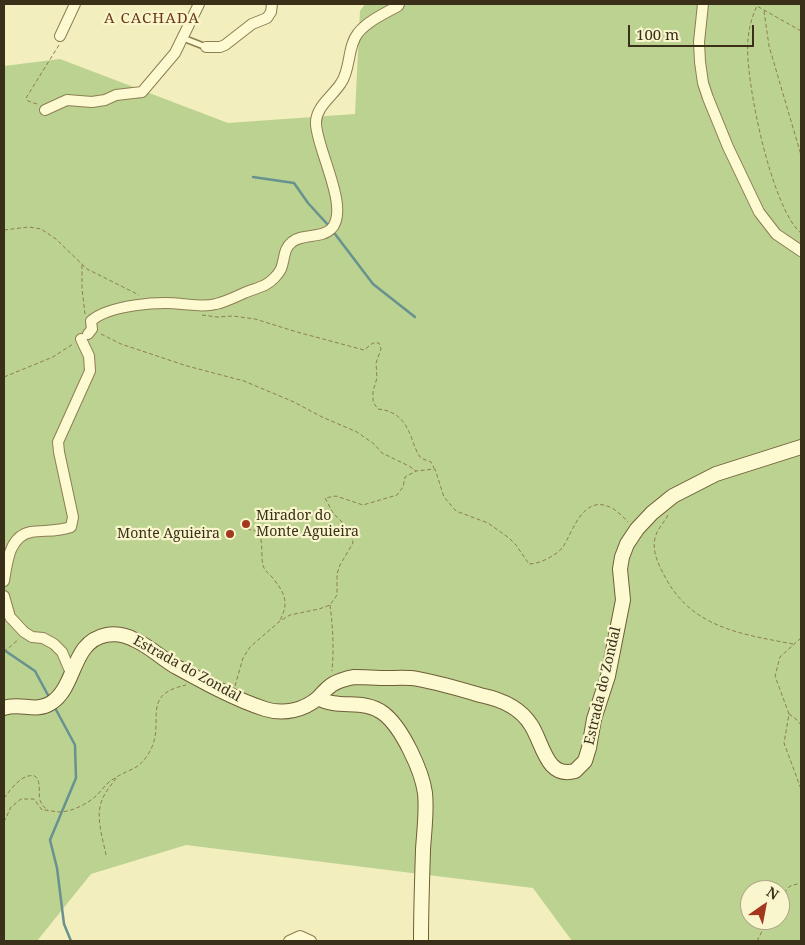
<!DOCTYPE html>
<html>
<head>
<meta charset="utf-8">
<style>
  body { margin:0 }
  #map { position:relative; width:805px; height:945px; overflow:hidden; background:#f3eebd; font-family:"Noto Serif",serif }
  canvas { display:block }
  .frame { position:absolute; inset:0; border:5px solid #3a301a; pointer-events:none }
  .north { position:absolute; left:740px; top:880px; width:50px; height:50px; box-sizing:border-box; background:#f9f6cd; border:1px solid #ada785; border-radius:50%; rotate:33deg; font-size:14px; font-weight:700; line-height:20px; text-align:center; color:#3a301a }
  .north::after { content:''; display:block; margin:auto; width:18px; height:22px; background:#a2381d; clip-path:polygon(50% 0,100% 100%,50% 72%,0 100%) }
  .scale { position:absolute; left:628px; top:25px; width:126px; height:22px; box-sizing:border-box; border:2px solid #3a301a; border-top:0; padding-left:6px; font-size:15px; line-height:18px; white-space:nowrap; color:#3a301a; -webkit-text-stroke:4px #f9f6cd; paint-order:stroke }
</style>
</head>
<body>
<div id="map">
<canvas width="805" height="945"></canvas>
<div class="frame"></div>
<div class="north">N</div>
<div class="scale">100 m</div>
</div>
<script>
const ctx = document.querySelector('canvas').getContext('2d');
ctx.lineJoin = 'round';
function fillPath(path, color) {
  ctx.fillStyle = color;
  ctx.fill(path, 'evenodd');
}
function stroke(path, color, width, dash) {
  ctx.strokeStyle = color;
  ctx.lineWidth = width;
  ctx.lineCap = dash ? 'butt' : 'round';
  ctx.setLineDash(dash || []);
  ctx.stroke(path);
}
function drawText(font, color, halo, rows, align = 'center') {
  ctx.font = font + ' "Noto Serif",serif';
  ctx.lineWidth = 4.5;
  ctx.setLineDash([]);
  ctx.textBaseline = 'middle';
  ctx.strokeStyle = halo;
  ctx.fillStyle = color;
  for (const [text, x, y, turn = 0] of rows) {
    ctx.save();
    ctx.translate(x, y);
    ctx.rotate((+turn || 0) * Math.PI / 180);
    ctx.textAlign = isNaN(turn) ? turn : align;
    if (halo) ctx.strokeText(text, 0, 0);
    ctx.fillText(text, 0, 0);
    ctx.restore();
  }
}
const green = new Path2D(`
  M365,4h436v937h-229l-39,-53 -347,-43 -95,29 -54,67h-33v-875l56,-7 168,64 127,-9 5,-103zM750,890h30v30h-30z`);
const stream = new Path2D(`
  M253,177l41,6 14,20 21,23
  M332,230l41,54 42,33
  M4,650l31,21 14,26
  M54,706l21,39 1,33 -26,62 7,28 7,56 7,17`);
const path = new Path2D(`
  M764,11l5,35 32,109
  M801,31l-44,-25c-5,10 -8,22 -9,34 -4,37 24,170 53,193
  M37,104l-9,-3 -2,-3 33,-53
  M4,230l25,-3 12,2 15,10 31,30 52,26
  M82,265v24l3,25
  M202,315l15,2 16,-1 22,3 42,13 67,18 9,-7h6l2,6 -5,14 1,15 -4,13v11l5,7c21,2 29,15 35,33 2,5 4,11 7,15 3,3 8,3 11,5l3,6
  M101,334l20,10 66,22 57,15 50,21 28,15 35,15 17,12 8,9 27,13 7,5 19,-2 9,28 12,14 32,12 21,15 7,7 13,19c10,0 27,-8 34,-17 9,-14 19,-50 44,-41 8,2 15,10 21,16
  M4,377l49,-20 20,-13
  M668,515c-4,8 -11,14 -13,23 -3,14 3,25 9,37 27,53 77,59 129,69
  M241,527l18,5c5,13 1,29 5,36 1,3 5,6 8,9 12,15 18,25 8,43
  M330,605c3,23 4,44 2,66
  M801,638l-21,19 -5,19 14,38 -5,29 17,46
  M4,652l15,-13
  M235,686l8,-28 7,-11 30,-26 10,-6 29,-6 11,-4 7,-10v-21l3,-9 13,-22 -2,-12 -18,-18 -8,-15 11,-2 27,9 34,-10 6,-8 2,-10 11,-6
  M789,714l7,5 5,6
  M4,798c8,-10 18,-25 31,-22 10,10 -3,24 13,34
  M4,822l7,-15 10,-8h13l8,11c7,0 13,2 19,2 12,-1 26,-8 35,-16 6,-6 11,-14 19,-18 17,-11 24,-7 35,-27 16,-29 -11,-56 36,-66
  M106,855c-3,-16 -11,-38 -4,-55 3,-8 10,-16 15,-23
  M780,898l10,-12 11,-3
  M757,941l11,-21`);
const lane = new Path2D(`
  M183,38l23,9`);
const street = new Path2D(`
  M703,4l-4,38 1,20 3,21 5,15 20,49 31,65 17,22 25,17
  M60,36l15,-32
  M206,47h14l5,-2 27,-21 15,-6 4,-6 1,-8
  M45,110l22,-10 25,2 13,-2 11,-5 26,-3 33,-39 24,-49
  M88,334l4,-5 -1,-8c18,-16 68,-20 91,-17 12,1 22,3 34,0 9,-2 19,-7 28,-11 7,-3 15,-5 21,-8 6,-3 13,-10 16,-16 4,-10 2,-20 11,-27 11,-9 29,-3 39,-13 20,-19 -14,-79 -15,-105 -1,-17 17,-28 25,-41 10,-14 6,-36 17,-50 10,-12 27,-20 40,-27l1,-2
  M4,581c3,-18 5,-45 27,-49 13,-2 26,0 40,-5l2,-10 -14,-65 -1,-10 32,-71 -1,-15 -8,-17
  M4,596l6,21 14,15 8,5 11,1 11,6 8,8 9,21
  M289,941l11,-5 11,5`);
const secondary = new Path2D(`
  M318,698c21,12 45,0 65,15 19,14 39,58 42,80 2,18 -1,39 -2,57 -1,31 -2,61 -2,91
  M4,708c16,-6 32,5 47,-5 26,-17 20,-61 55,-68 11,-2 20,0 29,5 14,6 25,17 38,25 29,16 61,34 92,44 19,6 39,1 53,-11 4,-4 7,-8 11,-11 5,-5 18,-9 25,-10 11,0 22,1 34,1 9,0 20,-1 30,1 21,4 42,10 62,16 20,4 40,12 51,30 12,18 15,54 44,46l10,-10 4,-13 5,-29 14,-43 15,-76 -3,-31 2,-12 5,-13 10,-15 15,-16 21,-17 43,-22 85,-27`);
const markers = [
  [246,524,5,"#a2381d"],
  [230,534,5,"#a2381d"]
];
const poiNames = [
  ["Mirador do",256,516],
  ["Monte Aguieira",256,532],
  ["Monte Aguieira",220,534,"right"]
];
const streetNames = [
  ["Estrada do Zondal",187,669,29],
  ["Estrada do Zondal",603,686,-77]
];
const neighbourhoodNames = [
  ["A CACHADA",152,19]
];
fillPath(green, '#bcd290');
stroke(stream, '#679290', 2.5);
stroke(lane, '#8c7e54', 8);
stroke(street, '#8c7e54', 12);
stroke(secondary, '#6e5e37', 16);
stroke(path, '#8c7e54', 1, [4, 2.5]);
stroke(lane, '#fdf9d1', 5);
stroke(street, '#fdf9d1', 10);
stroke(secondary, '#fdf9d1', 14);
for (const [x, y, r, color] of markers) {
  const dot = new Path2D();
  dot.arc(x, y, r, 0, 2 * Math.PI);
  ctx.fillStyle = color;
  ctx.fill(dot);
  stroke(dot, '#f9f6cd', 2);
}
drawText('14px', '#3a301a', '#f9f6cd', poiNames, 'left');
drawText('14px', '#3a301a', '#f9f6cd', streetNames);
ctx.letterSpacing = '1px';
drawText('15px', '#6b3915', '#f9f6cd', neighbourhoodNames);
ctx.letterSpacing = '0px';
</script>
</body>
</html>
